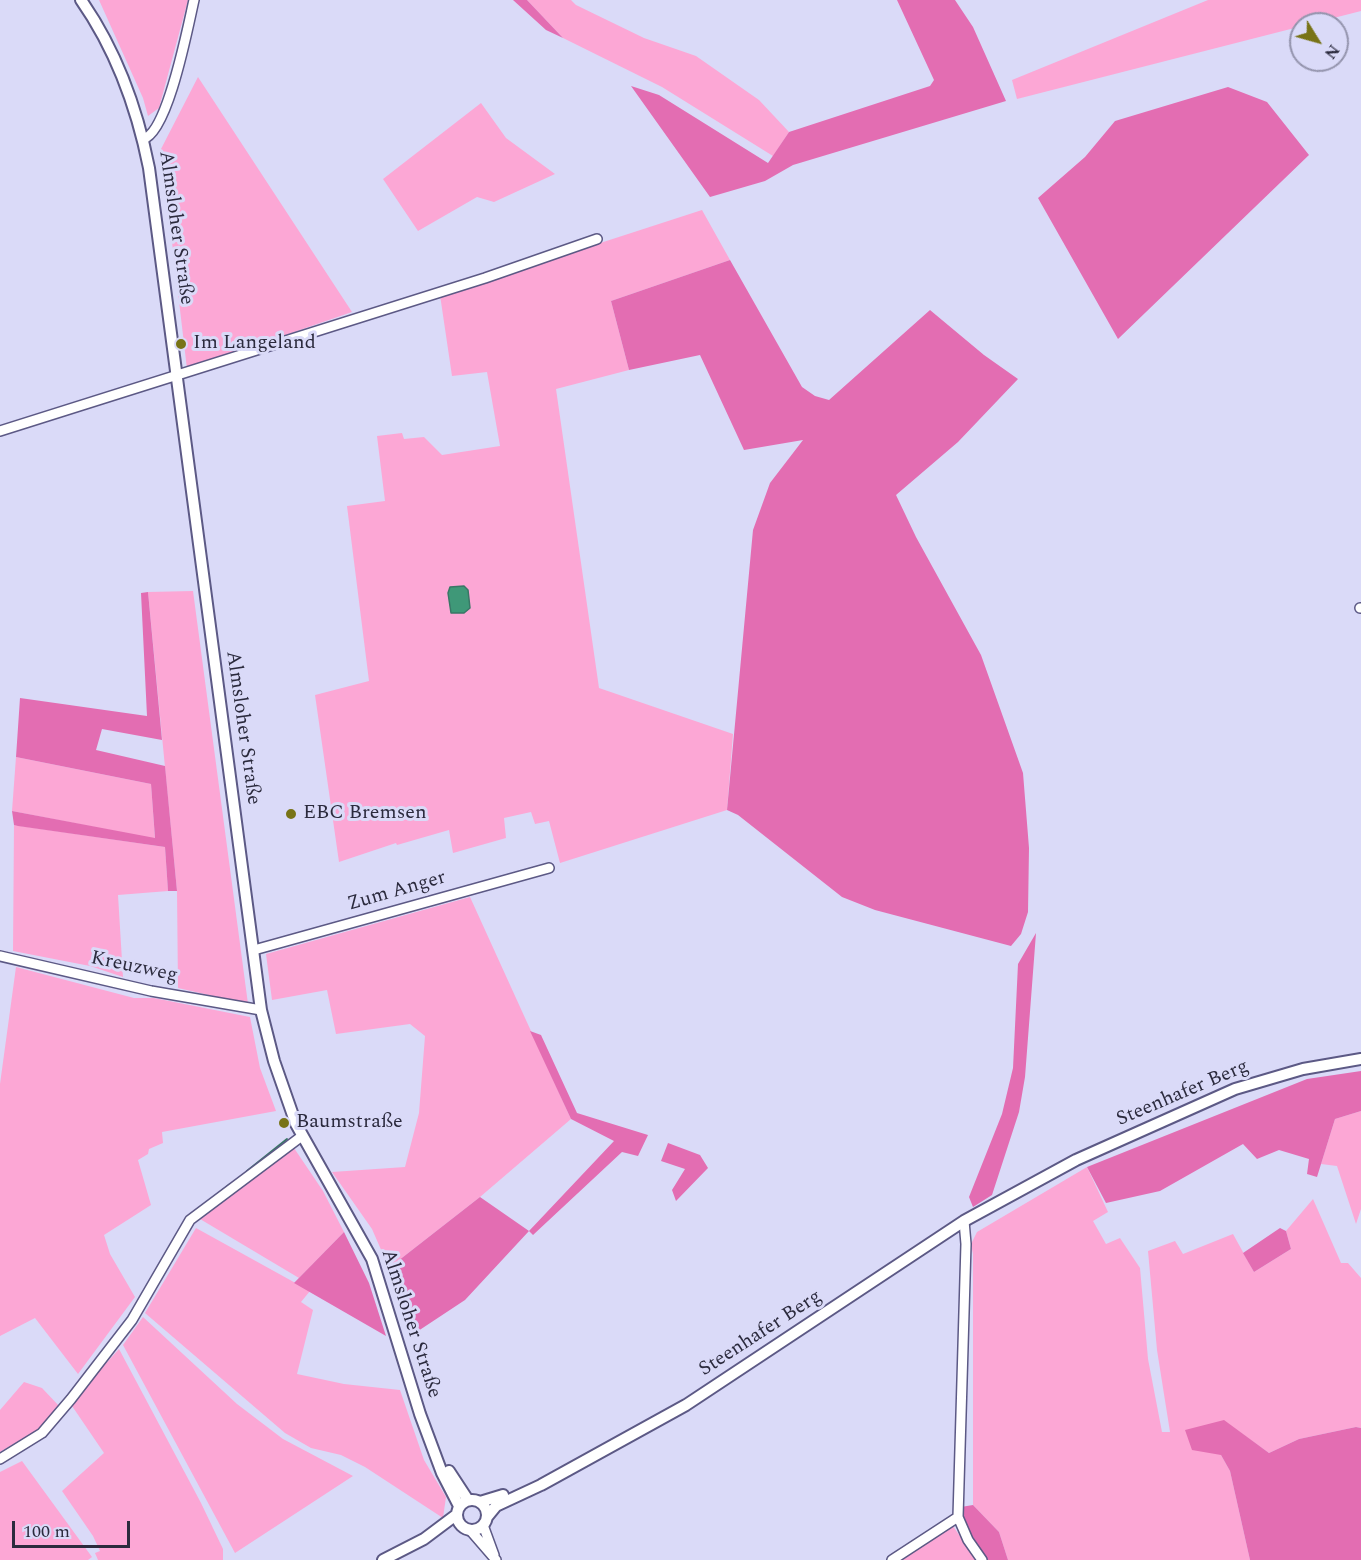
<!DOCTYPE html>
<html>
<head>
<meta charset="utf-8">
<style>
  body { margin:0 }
  #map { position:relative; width:1361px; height:1560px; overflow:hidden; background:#dadaf8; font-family:Spectral,serif }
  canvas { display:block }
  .north { position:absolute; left:1289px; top:12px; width:60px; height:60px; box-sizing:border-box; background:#dadaf8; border:2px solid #9494ad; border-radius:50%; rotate:127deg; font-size:16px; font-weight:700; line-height:24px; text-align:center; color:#2b2a3d }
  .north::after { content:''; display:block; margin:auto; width:21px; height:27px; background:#787317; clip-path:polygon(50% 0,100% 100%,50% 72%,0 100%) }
  .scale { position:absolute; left:12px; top:1521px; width:118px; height:27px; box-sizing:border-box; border:3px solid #2b2a3d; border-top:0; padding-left:8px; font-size:18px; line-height:21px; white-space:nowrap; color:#2b2a3d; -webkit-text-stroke:4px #dadaf8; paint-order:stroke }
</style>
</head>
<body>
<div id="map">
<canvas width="1361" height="1560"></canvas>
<div class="north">N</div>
<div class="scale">100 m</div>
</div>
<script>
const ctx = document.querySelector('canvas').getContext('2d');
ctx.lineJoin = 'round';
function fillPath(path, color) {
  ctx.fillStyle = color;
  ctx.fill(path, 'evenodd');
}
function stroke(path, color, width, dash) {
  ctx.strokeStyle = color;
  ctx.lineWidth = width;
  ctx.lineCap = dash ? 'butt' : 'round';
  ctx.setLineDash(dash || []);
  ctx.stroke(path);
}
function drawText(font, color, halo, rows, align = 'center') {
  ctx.font = font + ' Spectral,serif';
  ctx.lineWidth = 6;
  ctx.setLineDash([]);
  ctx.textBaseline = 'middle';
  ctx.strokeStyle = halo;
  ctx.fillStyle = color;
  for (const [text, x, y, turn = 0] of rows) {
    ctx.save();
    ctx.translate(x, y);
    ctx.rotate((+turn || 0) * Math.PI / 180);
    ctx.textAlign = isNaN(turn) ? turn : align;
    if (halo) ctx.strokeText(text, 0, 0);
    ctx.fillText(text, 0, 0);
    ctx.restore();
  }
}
const green = new Path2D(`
  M99,0h89l-29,108 -11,8 -5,-18z
  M527,0h44l5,5 68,33 52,18 63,44 30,32 -16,24 -111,-69 -99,-49z
  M1208,0h153v11l-344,88 -5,-19z
  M198,77l154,235 -165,57 -26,-220z
  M481,103l25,35 49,36 -61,28 -17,-5 -59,34 -35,-52z
  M702,210l28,50 -119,41 18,69 -73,19 43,299 134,46 -6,76 -167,53 -11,-42 -14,3 -4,-12 -27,6 2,20 -53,15 -4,-23 -52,15 -1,-2 -57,19 -24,-167 54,-14 -22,-175 38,-5 -8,-65 25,-3 2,6 20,-2 18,18 58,-9 -13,-74 -35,4 -12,-81z
  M193,591l55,413 -70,-16 -1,-97 -29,-299z
  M16,757l135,27 4,55 -143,-28z
  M14,825l151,22 3,44 -50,4 5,82 -33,-11 -77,-15z
  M470,897l101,222 -91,78 -91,71 -17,-39 -40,-57 73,-5 14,-54 6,-77 -15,-12 -74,10 -9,-44 -55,10 -6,-46z
  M16,967l118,31h20l96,19 10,51 16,43 -114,21 1,11 -14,6 -1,5 -10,6 13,45 -47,30 6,19 25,43 -57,77 -43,-56 -35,18v-252z
  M1361,1111v98l-5,15 -19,-58 -16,-2 14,-45z
  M294,1148l29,43 21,41 -45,46 -99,-59z
  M1087,1167l21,45 -15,9 13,23 14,-6 20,30 8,91 14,73h8l-13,-82 -9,-99 27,-10 8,13 50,-20 21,38 37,-23 -5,-18 27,-32 28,64h7l13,15v150l-5,-1 -57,12 -30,14 -45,-32 -3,34 9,16 20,89h-242l-9,-28 -26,-27v-251l-2,-10 6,-12z
  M196,1228l114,63 -9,11 12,8 -16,64 47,10 56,6 24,70 22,37 -3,21 -78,-51 -24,-12 -30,-7 -26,-15 -140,-120z
  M143,1317l94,87 46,35 70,37 -118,77 -112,-208z
  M119,1349l82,154 22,46v11h-125l-3,-7 5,-2 -7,-15 -31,-45 42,-38 -34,-50z
  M24,1382l18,6 18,19 -18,20 -42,25v-42z
  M22,1461l70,96 -4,3h-88v-88z
  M953,1526l23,34h-78z`);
const forest = new Path2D(`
  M513,0h14l36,38 -17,-8z
  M897,0h58l18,27 33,74 -213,64 -28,16 -55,16 -79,-111 28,9 109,68 21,-31 141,-46 4,-6z
  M1228,87l39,15 42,53 -191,184 -80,-141 47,-41 30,-36z
  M730,260l72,127 13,9 14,4 101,-90 54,45 34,24 -60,63 -62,53 20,42 65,118 42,118 6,75 -1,64 -7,22 -10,12 -136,-36 -33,-13 -104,-82 -11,-5 26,-280 17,-47 33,-43 -59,10 -44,-95 -71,15 -18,-69z
  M148,592l14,148 -60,-11 -6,21 69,16 12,125h-9l-3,-44 -147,-21 -4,-1 -2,-14 143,27 -4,-54 -135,-27 4,-59 127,18 -6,-123z
  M1036,933l-11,144 -6,35 -27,83 -19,12 -4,-10 33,-83 11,-46 5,-104z
  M530,1031l11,4 36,78 71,22 -10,21 -16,-4 -89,83 -4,-4 -64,69 -56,37 -20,-69 91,-71 49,34 85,-90 -43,-22z
  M1361,1071v40l-26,8 -18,58 -10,-3 2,-15 -30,-9 -22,9 -14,-15 -83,47 -54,12 -19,-36 220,-88z
  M668,1143l32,12 8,13 -32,33 -4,-11 13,-21 -24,-8z
  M1280,1228l6,3 5,18 -37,23 -11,-19z
  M344,1232l25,51 17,53 -92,-53z
  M1224,1420l45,33 30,-14 57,-12 5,1v132h-111l-20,-89 -9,-16 -29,-5 -7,-20z
  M973,1505l26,27 9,28h-20l-23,-35 -4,-18z`);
const water = new Path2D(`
  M464,586l4,4 2,18 -6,5h-13l-3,-20 2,-6z`);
const stream = new Path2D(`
  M247,1171l40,-32
  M214,1197l16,-13`);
const minor = new Path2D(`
  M143,139c25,-6 45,-113 51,-139
  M0,431l485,-153 112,-39
  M1360,608h1
  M254,950l295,-82
  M0,956l151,35 110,19
  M964,1221l2,23 -8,273 10,23 14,20
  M0,1459l42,-26 29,-34 61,-79 58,-100 112,-84
  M483,1525l11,30
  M471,1531l25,29
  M892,1560l66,-43`);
const tertiary = new Path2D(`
  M81,0c35,50 56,108 68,168l112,842 13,51 22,63 76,135 48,155 22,59 17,33
  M449,1471l19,29
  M457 1515a15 15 0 1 1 30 0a15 15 0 1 1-30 0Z
  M480,1502l23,-7
  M487,1517l9,-11 45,-21 145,-80 278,-184 112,-61 159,-71 68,-20 58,-10
  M383,1560l41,-21 32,-24`);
const markers = [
  [181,344,6,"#787317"],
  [291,814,6,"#787317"],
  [284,1123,6,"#787317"]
];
const streetNames = [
  ["Almsloher Straße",175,228,82],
  ["Almsloher Straße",242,728,82],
  ["Zum Anger",397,892,-16],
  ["Kreuzweg",134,968,12],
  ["Steenhafer Berg",1183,1094,-23],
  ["Almsloher Straße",410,1324,72],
  ["Steenhafer Berg",761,1334,-33]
];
const poiNames = [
  ["Im Langeland",193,344],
  ["EBC Bremsen",303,814],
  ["Baumstraße",296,1123]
];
fillPath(green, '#fca7d5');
fillPath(forest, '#e36db2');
fillPath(water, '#3f9878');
stroke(water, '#397766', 1.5);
stroke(stream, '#397766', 2);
stroke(minor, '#5c5985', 12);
stroke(tertiary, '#5c5985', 14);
stroke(minor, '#fff', 9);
stroke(tertiary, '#fff', 10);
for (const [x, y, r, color] of markers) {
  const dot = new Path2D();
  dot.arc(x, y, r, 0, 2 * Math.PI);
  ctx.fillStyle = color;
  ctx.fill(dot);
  stroke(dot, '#dadaf8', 2);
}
drawText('20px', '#2b2a3d', '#dadaf8', streetNames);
drawText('20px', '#2b2a3d', '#dadaf8', poiNames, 'left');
</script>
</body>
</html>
